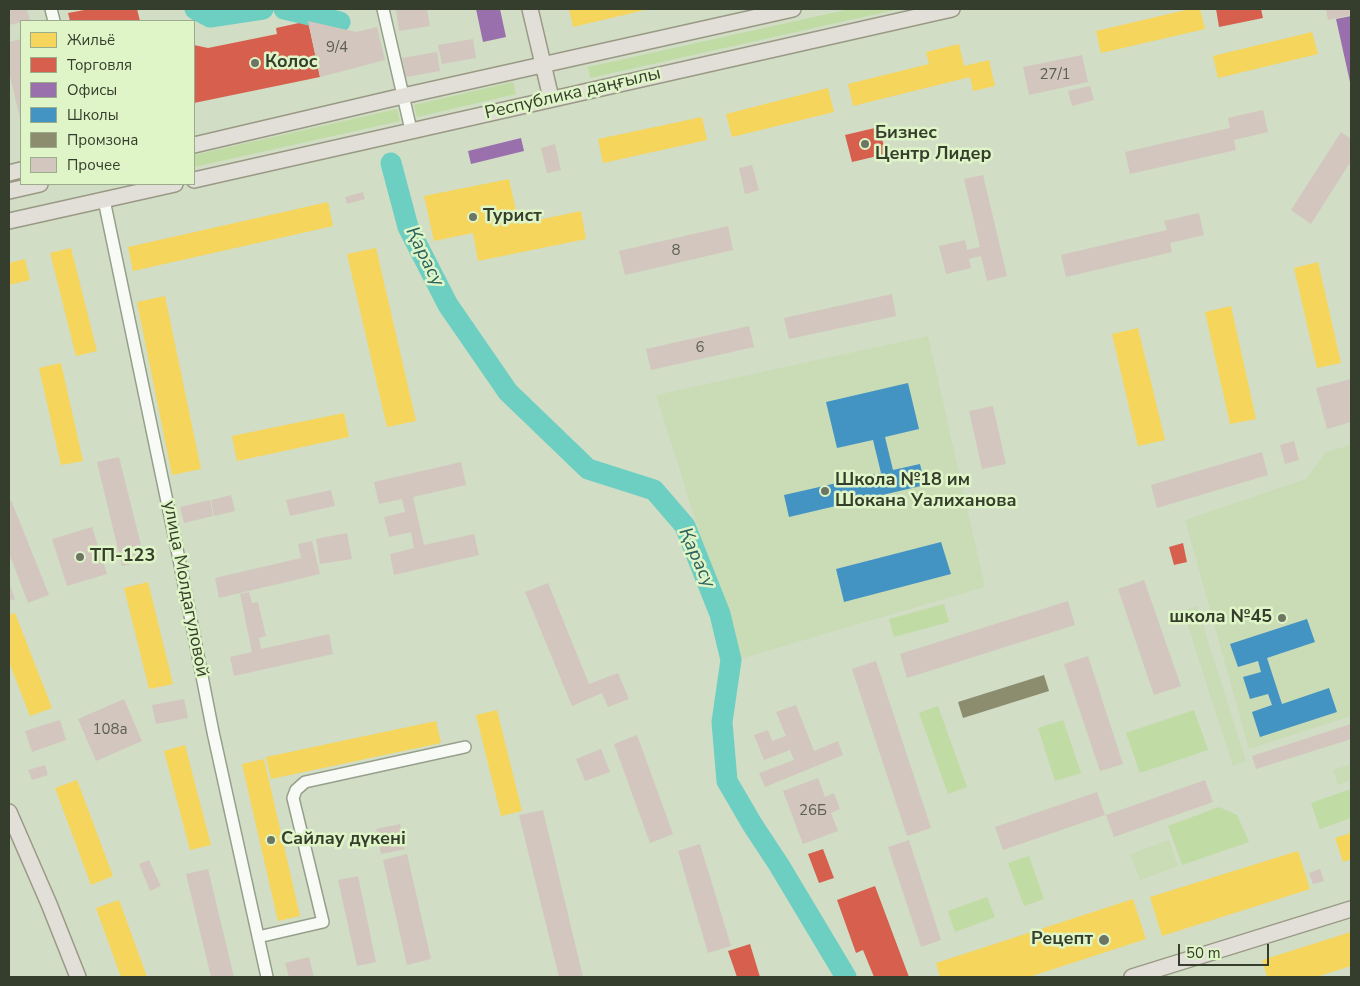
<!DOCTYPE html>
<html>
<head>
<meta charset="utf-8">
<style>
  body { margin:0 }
  #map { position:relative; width:1360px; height:986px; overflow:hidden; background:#d1ddc5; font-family:"Nunito Sans",sans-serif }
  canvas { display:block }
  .frame { position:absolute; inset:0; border:10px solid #353e2c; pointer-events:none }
  .legend { position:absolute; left:20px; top:20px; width:175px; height:165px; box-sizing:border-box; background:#dff5c8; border:1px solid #9bac8a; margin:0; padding:6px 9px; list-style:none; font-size:15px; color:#353e2c }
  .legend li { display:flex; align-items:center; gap:10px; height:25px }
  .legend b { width:25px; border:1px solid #9bac8a }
  .scale { position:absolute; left:1178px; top:944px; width:91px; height:22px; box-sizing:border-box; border:2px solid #353e2c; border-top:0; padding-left:6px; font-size:15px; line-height:18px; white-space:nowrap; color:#353e2c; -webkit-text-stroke:4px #dff5c8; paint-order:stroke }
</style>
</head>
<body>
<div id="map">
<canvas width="1360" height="986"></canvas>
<div class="frame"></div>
<ul class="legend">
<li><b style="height:14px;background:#f6d55c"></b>Жильё</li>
<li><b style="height:14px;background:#d6604d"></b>Торговля</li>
<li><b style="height:14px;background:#9970ab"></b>Офисы</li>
<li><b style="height:14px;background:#4393c3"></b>Школы</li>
<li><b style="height:14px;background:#8c8c6e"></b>Промзона</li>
<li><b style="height:14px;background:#d3c6be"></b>Прочее</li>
</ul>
<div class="scale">50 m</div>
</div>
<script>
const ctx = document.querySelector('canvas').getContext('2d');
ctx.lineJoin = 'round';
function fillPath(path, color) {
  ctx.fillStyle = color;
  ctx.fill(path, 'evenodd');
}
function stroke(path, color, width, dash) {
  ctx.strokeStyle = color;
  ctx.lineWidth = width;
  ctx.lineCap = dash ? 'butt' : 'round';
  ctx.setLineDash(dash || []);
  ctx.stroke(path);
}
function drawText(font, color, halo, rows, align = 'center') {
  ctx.font = font + ' "Nunito Sans",sans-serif';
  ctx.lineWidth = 5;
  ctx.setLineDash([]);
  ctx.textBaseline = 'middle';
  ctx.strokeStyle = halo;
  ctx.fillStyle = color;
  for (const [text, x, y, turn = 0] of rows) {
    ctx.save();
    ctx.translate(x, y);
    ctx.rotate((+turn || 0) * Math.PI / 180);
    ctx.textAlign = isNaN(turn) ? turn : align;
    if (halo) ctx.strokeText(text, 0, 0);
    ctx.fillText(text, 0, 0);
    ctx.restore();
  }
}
const built = new Path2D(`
  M928,336l57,251 -246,72 -83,-264z
  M1351,445v271l-102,33 -64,-229 121,-41 20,-27z
  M1197,606l49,155 -13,5 -50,-155z
  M1351,764v16l-13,5 -5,-15z
  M1169,840l9,26 -38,14 -10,-26z`);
const green = new Path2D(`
  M850,9h49l-309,69 -2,-11z
  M513,82l3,12 -99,23 -3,-12z
  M397,109l3,12 -206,46v-12z
  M944,604l5,18 -55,15 -5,-18z
  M938,706l29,81 -19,7 -29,-81z
  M1194,710l14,40 -68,23 -14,-40z
  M1063,720l18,53 -26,8 -17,-53z
  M1351,789v29l-31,11 -9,-26z
  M1219,807l18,8 12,27 -67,23 -14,-39z
  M1029,856l15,43 -20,7 -16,-43z
  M987,897l8,20 -40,15 -7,-21z`);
const homes = new Path2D(`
  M569,9h80l-76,18z
  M1190,9h10l5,20 -104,24 -5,-22z
  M1312,32l6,22 -100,24 -5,-22z
  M959,44l5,22 25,-6 6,26 -22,5 -3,-14 -117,29 -5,-22 81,-20 -3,-12z
  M828,88l6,24 -102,25 -6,-23z
  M702,117l5,23 -104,23 -5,-24z
  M509,179l10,45 62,-13 5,28 -108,22 -5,-28 -39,8 -10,-45z
  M328,202l5,24 -200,45 -5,-24z
  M71,248l26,103 -21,5 -26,-103z
  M376,248l40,173 -29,6 -40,-173z
  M25,259l5,21 -21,5v-22z
  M1318,262l23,101 -24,5 -23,-100z
  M165,296l36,173 -29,6 -35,-173z
  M1231,306l25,113 -26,5 -25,-112z
  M1138,328l27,112 -27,6 -26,-112z
  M61,363l22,98 -22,4 -22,-97z
  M344,413l5,24 -112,24 -5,-25z
  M148,582l25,102 -24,5 -25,-101z
  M15,613l37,95 -22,8 -21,-54v-47z
  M497,710l25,101 -21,5 -25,-101z
  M436,721l5,22 -170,36 -5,-22z
  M185,745l26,100 -21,5 -26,-99z
  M264,759l36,157 -22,5 -36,-157z
  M77,780l36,96 -22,9 -36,-97z
  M1351,833v26l-8,3 -8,-24z
  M1298,851l12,38 -148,47 -12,-39z
  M1133,899l13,40 -117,38h-89l-4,-14z
  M119,900l28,77h-26l-25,-69z
  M1351,932v34l-35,11h-49l-5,-17z`);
const shops = new Path2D(`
  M90,9h47l3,12h-70l-2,-8z
  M1216,9h45l2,9 -44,9z
  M308,21l12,56 -126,26v-58l14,3 69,-14 -1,-6z
  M879,127l7,27 -34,8 -7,-27z
  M1183,543l4,19 -13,3 -5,-18z
  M823,849l11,29 -15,5 -11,-29z
  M875,886l34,91h-35l-11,-27 -7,3 -19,-53z
  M750,944l10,33h-23l-9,-26z`);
const offices = new Path2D(`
  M476,9h24l6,28 -23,5z
  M1351,16v66h-1l-14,-63z
  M521,138l3,13 -53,13 -3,-13z`);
const schools = new Path2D(`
  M908,383l11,46 -34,8 8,33 27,-6 5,21 -136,32 -5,-22 97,-22 -8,-33 -36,8 -11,-46z
  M941,542l10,32 -107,28 -8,-33z
  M1307,619l8,23 -48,16 15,46 47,-16 8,24 -77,25 -8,-25 20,-7 -4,-11 -18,5 -7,-22 18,-5 -3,-11 -20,6 -8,-23z`);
const industry = new Path2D(`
  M1044,675l5,16 -86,27 -5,-16z`);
const river = new Path2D(`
  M195,9l15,8 53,-8
  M284,9l56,13
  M391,163l17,64 40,78 60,87 80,77 66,21 31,36 35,88 11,46 -9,62 5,59 25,43 27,41 67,112`);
const building = new Path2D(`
  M9,9h18l3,11 -21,5z
  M404,9h23l3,17 -31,5 -3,-21z
  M1326,9h25v6l-23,5z
  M308,21l48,11 21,-5 8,33 -65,17z
  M21,39v83l-12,-50v-30z
  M473,39l3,19 -34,6 -4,-19z
  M437,52l3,19 -34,6 -4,-19z
  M1082,55l6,27 -59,13 -6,-28z
  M1090,86l4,14 -22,6 -4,-15z
  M1263,110l5,22 -34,8 2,10 -106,24 -5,-22 105,-24 -2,-10z
  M1341,132l10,7v22l-40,63 -20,-14z
  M555,144l6,26 -14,3 -6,-25z
  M752,165l7,25 -14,4 -6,-26z
  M983,175l24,101 -20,5 -6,-25 -12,3 2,9 -25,6 -7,-28 26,-6 2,10 13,-3 -16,-68z
  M363,192l2,7 -18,5 -2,-7z
  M1199,213l5,22 -34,8 2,9 -106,25 -5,-22 106,-25 -3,-9z
  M728,226l5,24 -108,25 -6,-24z
  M892,294l4,22 -107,23 -5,-21z
  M749,326l5,21 -103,23 -5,-21z
  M1351,379v43l-24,7 -11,-41z
  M993,406l13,58 -24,5 -13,-58z
  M1294,441l5,19 -14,4 -5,-19z
  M1262,452l6,23 -111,33 -6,-23z
  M119,457l26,104 -23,5 -25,-104z
  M461,462l5,23 -53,12 11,48 50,-11 5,21 -85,20 -4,-21 24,-6 -3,-16 -22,5 -5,-20 21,-5 -3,-13 -23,5 -5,-22z
  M331,490l4,16 -45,10 -4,-16z
  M231,495l4,16 -21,5 -3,-16z
  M11,500l38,95 -21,8 -19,-50v-52z
  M210,500l3,16 -29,7 -4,-16z
  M92,527l15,47 -40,12 -15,-47z
  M347,533l5,26 -32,5 -4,-25z
  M312,541l8,33 -101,24 -4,-20 86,-20 -3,-14z
  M1144,580l37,106 -27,9 -36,-106z
  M9,583l6,16 -6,2z
  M548,583l41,101 29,-11 11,26 -21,8 -6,-14 -30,13 -47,-114z
  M249,592l3,11 6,-1 8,34 -7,2 2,11 68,-15 4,20 -99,22 -4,-19 22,-5 -12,-58z
  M1068,601l7,24 -168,53 -7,-24z
  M1088,656l35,108 -23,7 -36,-107z
  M876,661l55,167 -24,8 -55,-167z
  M124,699l18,42 -46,20 -18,-42z
  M184,699l4,19 -32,6 -4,-19z
  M796,705l18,46 24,-10 5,14 -78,32 -6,-14 35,-13 -4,-10 -26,10 -10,-25 14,-5 4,11 14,-5 -10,-24z
  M60,720l6,20 -34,12 -7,-21z
  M1351,724v15l-95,30 -4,-13z
  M637,735l36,99 -23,9 -36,-99z
  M601,749l9,23 -25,9 -9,-22z
  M45,765l3,10 -16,5 -4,-10z
  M818,778l7,19 9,-4 6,16 -9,4 7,18 -35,13 -20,-53z
  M1205,780l8,22 -99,35 -8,-22z
  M1097,792l8,23 -102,35 -8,-23z
  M543,810l40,167h-24l-40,-162z
  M400,824l5,25 -24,5 -5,-25z
  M909,840l32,100 -20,7 -33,-100z
  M700,844l31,102 -23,7 -30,-102z
  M407,854l24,105 -24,6 -24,-105z
  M149,860l12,26 -11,5 -11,-27z
  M208,869l26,108h-23l-25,-103z
  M1320,869l4,12 -11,3 -4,-11z
  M358,876l18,86 -19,4 -19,-86z
  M309,957l5,20h-25l-4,-14z`);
const minor = new Path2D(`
  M51,9l3,12
  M383,9l28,121
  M104,200l74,354 35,178 54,245
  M258,937l65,-15 -30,-124 3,-8 9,-8 160,-35`);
const major = new Path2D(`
  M530,9l21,89
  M194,145l209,-49 390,-87
  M9,173l12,-3
  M194,180l758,-171
  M9,191l31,-7
  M9,221l166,-37
  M9,812l40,92 29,73
  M1132,977l219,-68`);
const markers = [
  [255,63,5,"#6c7662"],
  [865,144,5,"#6c7662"],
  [473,217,5,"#6c7662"],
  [825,491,5,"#6c7662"],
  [80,557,5,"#6c7662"],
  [1282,618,5,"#6c7662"],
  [271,840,5,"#6c7662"],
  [1104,940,6,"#6c7662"]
];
const numberNames = [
  ["9/4",337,48],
  ["27/1",1055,75],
  ["8",676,251],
  ["6",700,348],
  ["108а",110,730],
  ["26Б",813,811]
];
const poiNames = [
  ["Колос",265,63],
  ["Бизнес",875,134],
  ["Центр Лидер",875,155],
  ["Турист",483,217],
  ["Школа №18 им",835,481],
  ["Шокана Уалиханова",835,502],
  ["ТП-123",90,557],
  ["школа №45",1272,618,"right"],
  ["Сайлау дүкені",281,840],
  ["Рецепт",1093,940,"right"]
];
const streetNames = [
  ["Республика даңғылы",573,94,-13],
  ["улица Молдагуловой",185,589,79]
];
const waterNames = [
  ["Қарасу",424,257,64],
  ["Қарасу",696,558,66]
];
fillPath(built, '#c9dcb6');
fillPath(green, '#c0dba3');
fillPath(homes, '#f6d55c');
fillPath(shops, '#d6604d');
fillPath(offices, '#9970ab');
fillPath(schools, '#4393c3');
fillPath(industry, '#8c8c6e');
stroke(river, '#6dcfc2', 21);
fillPath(building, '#d3c6be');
stroke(minor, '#969f8c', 14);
stroke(major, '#9a9985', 18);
stroke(minor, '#f8faf6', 11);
stroke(major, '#e1dfd7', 15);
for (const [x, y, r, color] of markers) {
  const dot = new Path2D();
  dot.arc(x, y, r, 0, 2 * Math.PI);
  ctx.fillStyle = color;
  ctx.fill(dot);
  stroke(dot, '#dff5c8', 2);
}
drawText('15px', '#5c6050', null, numberNames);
drawText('bold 18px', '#353e2c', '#dff5c8', poiNames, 'left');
drawText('18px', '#353e2c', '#dff5c8', streetNames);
drawText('italic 19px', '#2b615d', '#dff5c8', waterNames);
</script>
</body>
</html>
